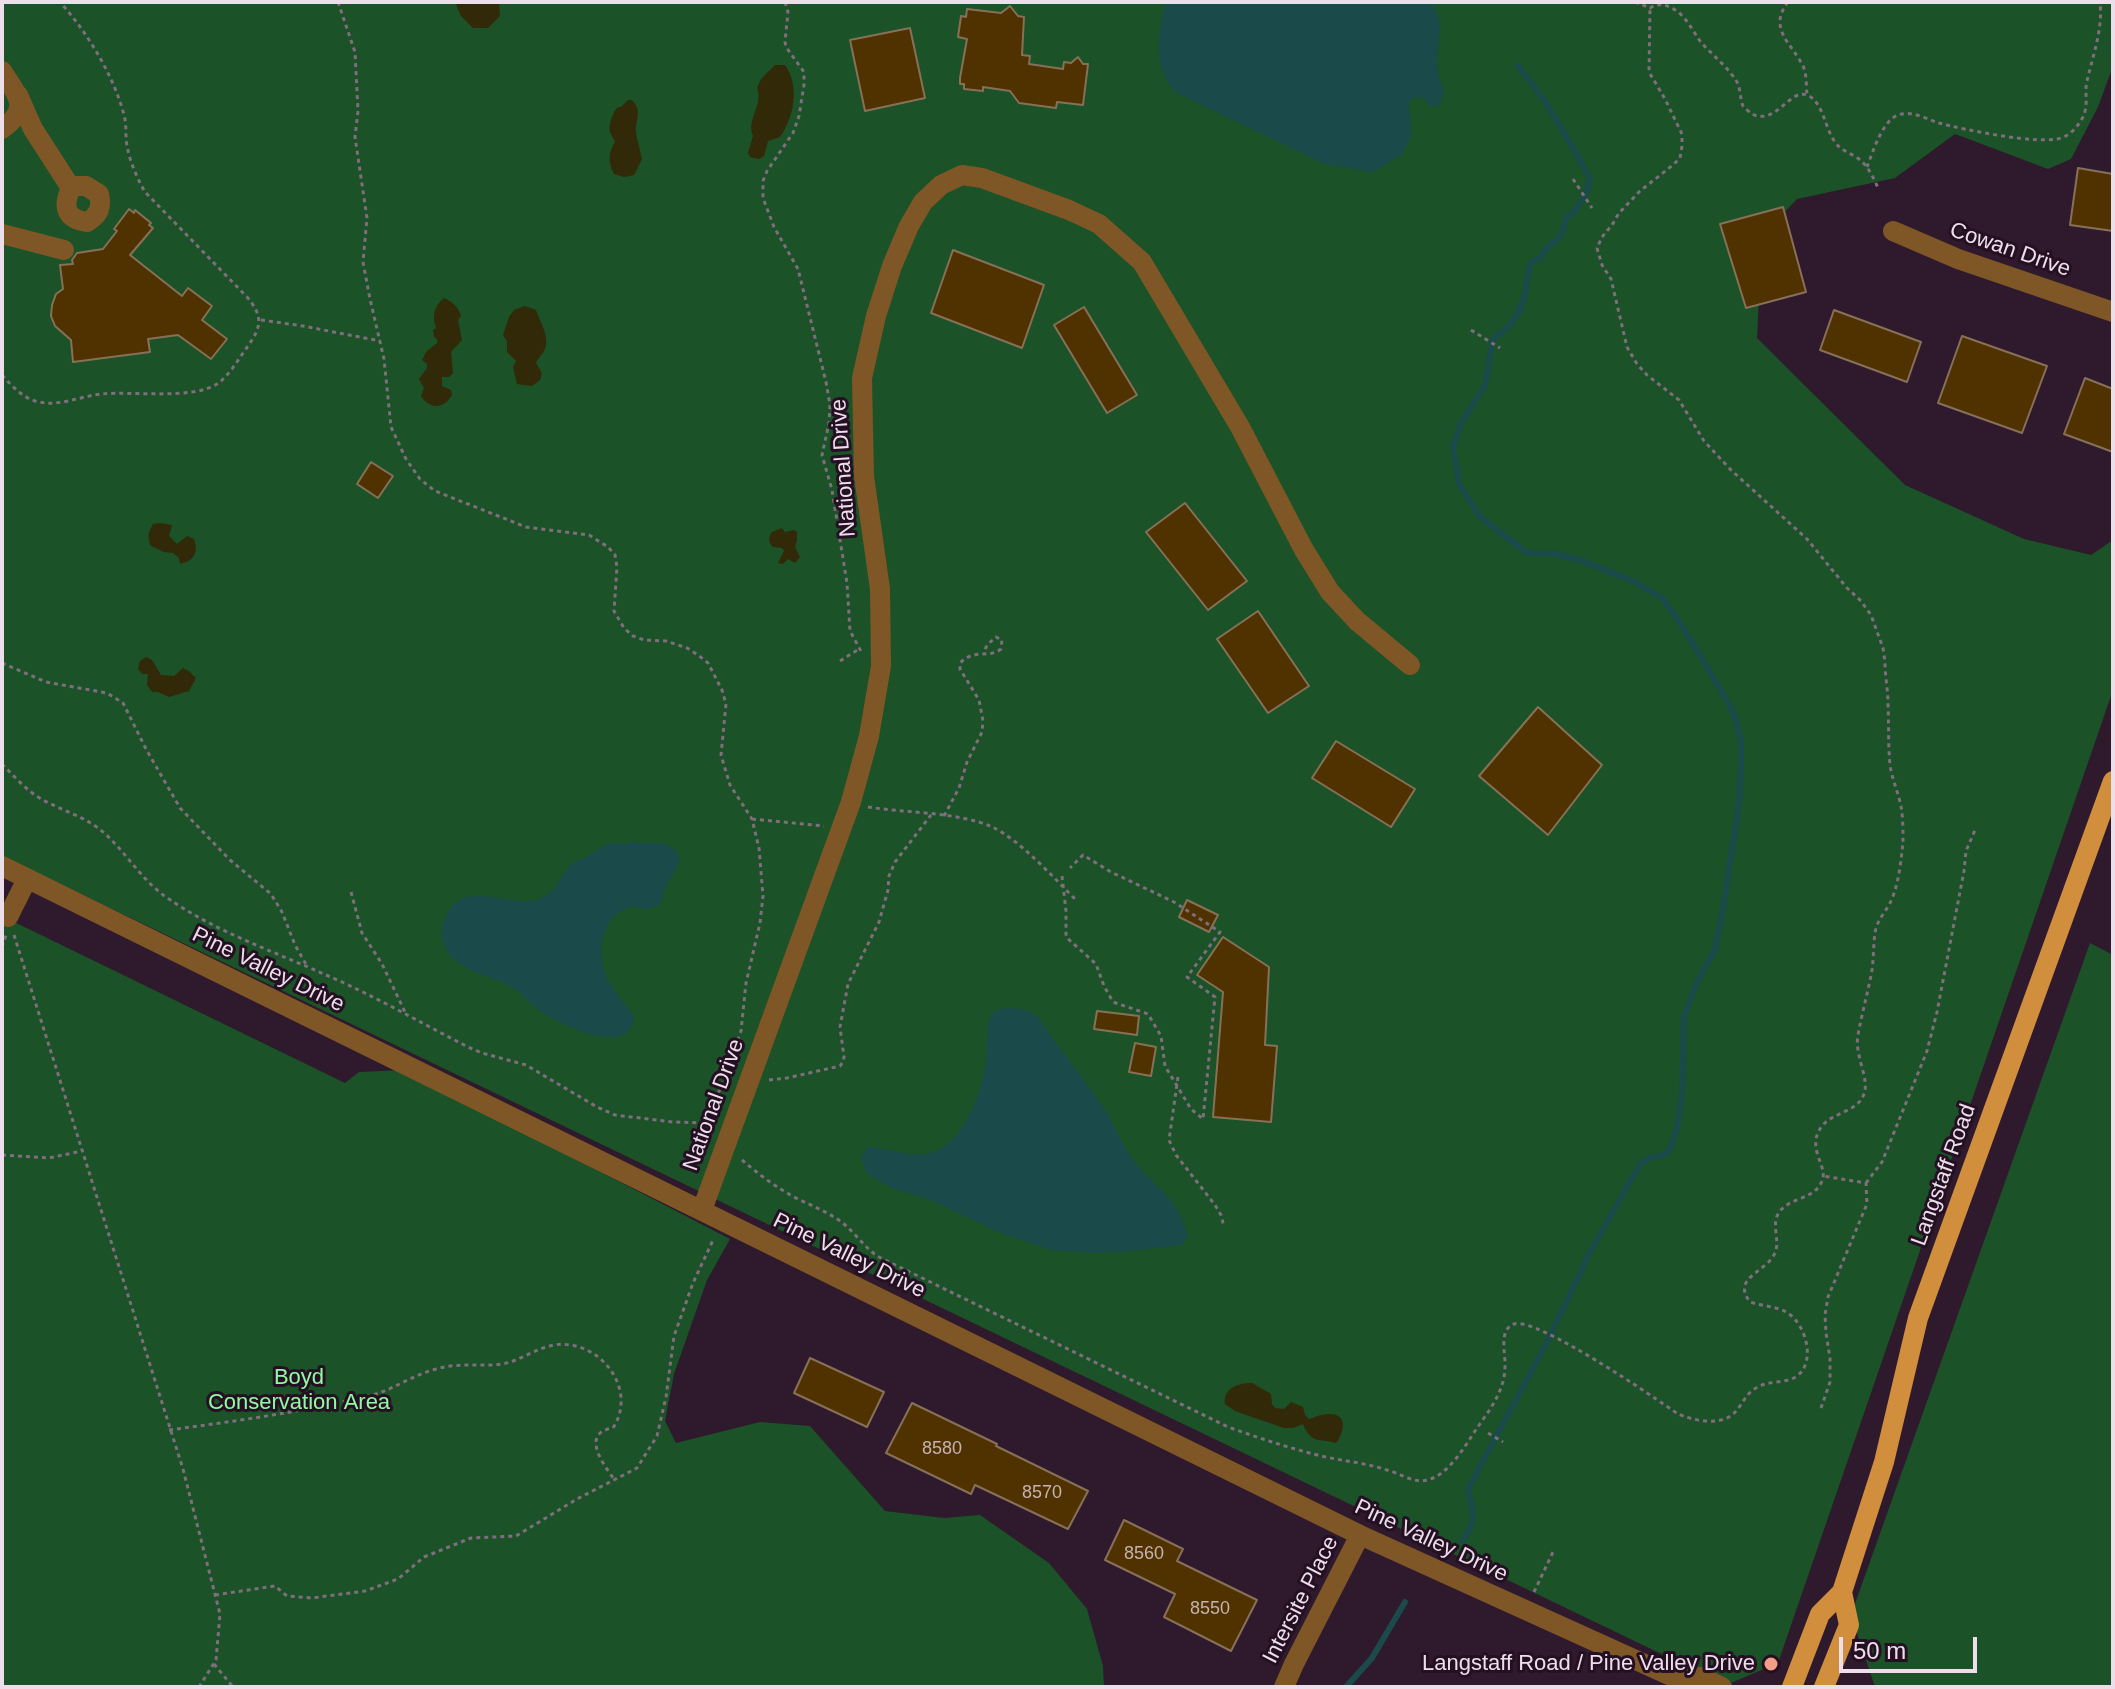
<!DOCTYPE html>
<html>
<head>
<meta charset="utf-8">
<style>
  body { margin:0 }
  #map { position:relative; width:2115px; height:1689px; overflow:hidden; background:#2e1a2c; font-family:Helvetica,sans-serif }
  canvas { display:block }
  .frame { position:absolute; inset:0; border:4px solid #ecdeea; pointer-events:none }
  .scale { position:absolute; left:1839px; top:1637px; width:138px; height:36px; box-sizing:border-box; border:4px solid #ecdeea; border-top:0; padding-left:10px; font-size:24px; line-height:28px; white-space:nowrap; color:#ecdeea; -webkit-text-stroke:6px #241022; paint-order:stroke }
</style>
</head>
<body>
<div id="map">
<canvas width="2115" height="1689"></canvas>
<div class="frame"></div>
<div class="scale">50 m</div>
</div>
<script>
const ctx = document.querySelector('canvas').getContext('2d');
ctx.lineJoin = 'round';
function fillPath(path, color) {
  ctx.fillStyle = color;
  ctx.fill(path, 'evenodd');
}
function stroke(path, color, width, dash) {
  ctx.strokeStyle = color;
  ctx.lineWidth = width;
  ctx.lineCap = dash ? 'butt' : 'round';
  ctx.setLineDash(dash || []);
  ctx.stroke(path);
}
function drawText(font, color, halo, rows, align = 'center') {
  ctx.font = font + ' Helvetica,sans-serif';
  ctx.lineWidth = 6;
  ctx.setLineDash([]);
  ctx.textBaseline = 'middle';
  ctx.strokeStyle = halo;
  ctx.fillStyle = color;
  for (const [text, x, y, turn = 0] of rows) {
    ctx.save();
    ctx.translate(x, y);
    ctx.rotate((+turn || 0) * Math.PI / 180);
    ctx.textAlign = isNaN(turn) ? turn : align;
    if (halo) ctx.strokeText(text, 0, 0);
    ctx.fillText(text, 0, 0);
    ctx.restore();
  }
}
const green = new Path2D(`
  M2,2h2111v64l-15,41 -27,52 -23,10 -93,-35 -60,44 -98,21 -35,37 -5,102 148,147 119,54 67,16 22,-15v150l-335,973 -52,22 -1724,-829z
  M2,916l343,167 14,-11 45,-2 326,169 -23,41 -33,94 -9,47 11,22 84,-21 50,4 75,85 59,7 36,-3 69,48 38,46 16,57 1,21h-1102z
  M2090,943l23,12v732h-238l-24,-72z`);
const sand = new Path2D(`
  M455,2h44l1,14 -12,12h-15l-12,-12z
  M775,65h10c15,21 9,52 -5,72l-12,4 -4,15 -5,3 -9,-2 -2,-4 5,-17c-7,-17 11,-31 4,-48l4,-9z
  M628,100h4c11,12 3,19 4,32 1,9 4,18 6,27l-8,16 -10,2 -10,-3c-6,-11 -6,-22 1,-32 -1,-4 -4,-6 -5,-10 -2,-7 3,-20 8,-25h3z
  M444,298c8,3 15,10 17,18l-3,4 4,20 -11,12 2,21 -4,4h-7v9l9,4 1,5c-8,14 -22,15 -31,1l3,-8 -5,-9 8,-11v-4l-5,-4 4,-8 11,-9v-4l-3,-2 -1,-7 3,-2c-4,-12 -2,-22 8,-30z
  M525,306l11,4c4,12 15,28 8,41 -2,4 -6,7 -8,12l6,10 -2,7 -8,6 -15,-2 -4,-17 3,-6 -9,-9v-11l-4,-6 6,-18 5,-7z
  M160,523l12,2 -3,11 8,8 10,-8 7,3c5,13 0,22 -14,25l-1,-6 -6,-5 -9,-1 -13,-6c-4,-8 -3,-14 2,-22z
  M782,528l3,4 9,-2 3,2v8l-2,7 5,10 -5,6 -7,-4 -5,5 -5,-1 6,-12 -2,-3 -9,-1c-5,-5 -5,-10 -1,-15z
  M146,657l6,3 9,15 13,1 9,-8 6,3 7,7 -7,13 -20,6 -11,-5h-6l-5,-7 1,-11h-6l-4,-5 2,-8z
  M1252,1383l19,11 1,10 3,4 9,1 7,-7 12,5 2,8 4,4c6,-2 13,-5 20,-5 20,0 15,19 7,29 -17,-5 -25,1 -33,-19l-10,4h-9l-49,-17 -10,-7c-2,-16 13,-21 27,-21z`);
const water = new Path2D(`
  M1165,2h267c3,8 8,17 8,25 -1,23 -8,43 5,64l-6,14 -8,2 -4,-3 -3,-6 -6,-1 -9,4 2,36 -10,18 -28,17 -49,-8 -149,-72c-24,-28 -16,-57 -10,-90z
  M633,842c19,3 43,-5 47,20 -4,9 -12,17 -15,27 -2,6 -2,12 -7,16 -11,9 -24,-2 -35,5 -25,14 -26,49 -14,72 6,13 18,23 25,35 -4,46 -87,2 -104,-14 -5,-5 -11,-12 -18,-16 -24,-14 -58,-14 -69,-45 -2,-9 -2,-16 2,-24 4,-9 11,-18 21,-21 24,-5 50,9 73,2 18,-6 20,-23 33,-35 4,-5 10,-4 16,-8 8,-4 12,-10 21,-12 8,-1 16,0 24,-2z
  M1003,1008l21,1 13,7c21,31 45,60 66,91 12,17 18,37 31,54 24,30 42,34 54,75l-6,9 -62,7 -29,1 -39,-3 -51,-17 -73,-34 -36,-11 -25,-14 -6,-17 7,-10c19,1 37,9 56,7 38,-4 57,-59 62,-91 2,-17 -1,-34 6,-50z`);
const stream = new Path2D(`
  M1462,1541c16,-20 11,-29 6,-52l79,-147 42,-88 51,-90 9,-6 15,-3 6,-6 7,-21 5,-34 2,-78 13,-34 17,-30 7,-31 17,-110 3,-42v-26l-5,-23 -7,-16 -43,-72 -23,-33 -28,-17 -52,-21 -26,-7 -30,-1 -47,-36 -21,-33 -6,-37 8,-24 24,-38 8,-46 15,-12 13,-17 -3,1 6,-12 5,-31 3,-6 8,-4 9,-13 6,-3 7,-9 4,-15c12,-8 21,-24 24,-39 -22,-40 -43,-79 -72,-113
  M1346,1687l26,-29 33,-56`);
const building = new Path2D(`
  M1010,6l8,10 6,1 -2,38 8,1 -1,8 34,5 1,-7 7,1 7,-6 5,7h5l-5,41 -26,-3 -1,6 -37,-5 -9,-12 -27,-4v4l-19,-2v-5h-4v-6l7,-39 -9,-2 3,-21 5,1 1,-8 34,4z
  M910,28l15,70 -60,13 -15,-71z
  M2078,168l35,6v57l-43,-6z
  M1783,207l23,85 -60,16 -26,-84z
  M129,209l5,4 1,-3 16,13 -2,2 4,3 -23,27 52,41 6,-8 24,18 -10,14 25,19 -16,20 -33,-24 -30,4 2,13 -77,10 -2,-22 -16,-14 -4,-10 1,-11 4,-11 7,-5 -3,-24 13,-1 -1,-4 5,-7 26,-4 14,-18 -3,-2z
  M953,250l91,35 -22,63 -91,-35z
  M1084,307l53,88 -30,18 -53,-88z
  M1834,310l87,32 -14,40 -87,-32z
  M1962,336l85,30 -25,67 -84,-30z
  M2085,378l28,11v63l-49,-18z
  M371,462l22,14 -15,22 -21,-14z
  M1185,503l62,78 -39,29 -62,-78z
  M1258,611l51,75 -41,27 -51,-74z
  M1538,707l64,58 -54,70 -69,-59z
  M1336,741l79,48 -24,38 -79,-49z
  M1187,900l31,15 -9,17 -30,-15z
  M1223,937l46,30 -4,78 12,1 -6,76 -58,-5 10,-125 -26,-17z
  M1097,1011l42,5 -2,19 -43,-6z
  M1135,1043l21,4 -5,29 -22,-4z
  M810,1358l74,34 -17,35 -73,-34z
  M912,1403l85,41 -1,2 92,45 -20,38 -93,-44 -4,9 -85,-41z
  M1124,1520l59,29 -6,12 80,39 -26,51 -67,-34 11,-23 -70,-34z`);
const path = new Path2D(`
  M338,2l17,50 3,59 -3,26 12,81 -4,44 7,37 14,60 7,68 15,32 14,20 15,12 91,36 63,8 19,12 7,8 2,12 -3,44 10,17 9,8 11,4 22,1 21,7 11,7 10,8 14,27 4,14 -5,51 9,30 22,34 7,29 4,48 -3,27 -14,60 -5,48 -32,88 2,11
  M785,2l3,10 -3,30 1,5 18,25v13l-5,31 -6,17 -26,38 -4,10v17l11,29 24,42 28,113 4,23 -1,18 -7,32 10,35 15,93 3,48 12,22
  M1635,2l15,6c9,-6 19,-3 28,4 9,7 15,19 22,29 12,14 28,26 37,41 4,8 3,17 6,24 2,3 7,6 9,8 24,12 38,-26 55,-19 16,6 18,34 28,47 6,9 16,11 24,17 10,8 15,20 20,31
  M1788,2c-20,26 2,40 14,62 5,8 4,21 5,31
  M1867,167c6,-15 15,-46 31,-52 14,-5 28,4 41,8 26,7 99,22 122,15 10,-3 17,-12 22,-21 6,-13 1,-24 4,-36 6,-26 16,-52 13,-79
  M1573,179l19,29
  M261,320l42,6 77,15
  M1471,330l29,18
  M2,375c10,11 20,22 33,26 23,7 44,-5 67,-7 30,-3 90,6 115,-10 13,-9 22,-26 31,-38 14,-20 15,-30 -1,-49l-102,-105c-8,-14 -15,-30 -18,-46 -2,-10 0,-21 -3,-31 -10,-39 -37,-83 -64,-113
  M840,661l19,-12
  M2,663l44,19 61,11 16,10 23,46 34,59 50,52 41,34 11,18 13,33 12,21
  M2,764c11,11 22,24 36,33 19,12 41,17 60,31 26,20 41,50 68,69 48,34 107,54 160,78 49,21 95,48 142,72l14,6 44,12 71,42 18,8 58,7 37,1
  M868,807c37,6 92,5 124,20 27,12 63,52 85,74
  M944,816l15,-28 8,-26 15,-30 1,-11 -4,-21 -19,-31v-6c15,-15 28,-4 41,-14l1,-9 -6,-3 -9,8 -3,7
  M752,819l72,7
  M1062,876l4,35v26l30,27 8,22 9,16 35,12 13,22 4,30 26,43 12,10 12,-122 -28,-20 33,-45 -46,-30 -63,-30 -28,-17 -13,13
  M351,892l11,41 20,31 23,48
  M14,935l169,534 37,145 -4,46 -17,27
  M2,947l4,-12
  M1178,1077l-9,63 7,15 39,50 6,10 3,12
  M769,1080l18,-2 53,-12 3,-4 1,-5 -4,-30 8,-43 31,-62 9,-32 1,-14 6,-14 36,-47
  M2,1155l47,3 33,-7
  M742,1160c16,14 34,27 52,37 16,8 32,14 46,24 14,10 23,25 37,35l351,171c31,11 61,21 93,29 22,5 45,7 66,14 13,3 27,14 40,10 22,-5 38,-34 50,-52 14,-20 29,-39 28,-65 0,-11 -6,-34 9,-39 23,-7 141,74 164,90 14,6 40,12 54,1 9,-7 13,-21 24,-27 12,-8 30,-4 41,-12 20,-15 8,-54 -11,-64 -11,-6 -25,-6 -36,-10 -20,-26 20,-30 26,-52 3,-11 -4,-25 2,-36 10,-18 39,-13 45,-36 3,-14 -17,-31 -1,-52 11,-14 36,-14 42,-32 6,-15 -10,-39 -6,-59 4,-22 10,-43 14,-65 2,-14 1,-29 4,-42 3,-10 11,-18 15,-27 8,-18 10,-40 12,-59 0,-12 0,-25 -2,-36 -3,-14 -9,-27 -11,-41 -2,-20 -1,-40 -2,-61 0,-14 -3,-28 -3,-42l-2,-14 -12,-33 -10,-14 -14,-13 -40,-49 -76,-69 -27,-29 -25,-41 -32,-25 -10,-11 -10,-17 -16,-68 -9,-14 -5,-17 5,-11 10,-12 7,-12 21,-22 33,-26 7,-7 2,-12v-12l-17,-35 -16,-27 1,-64
  M1866,1183l16,-21 45,-111 10,-39 27,-141 2,-20 9,-21
  M1821,1408l9,-26v-24l-4,-25 -1,-18 3,-18 39,-93 -1,-21 -43,-7
  M169,1430c67,-9 133,-18 199,-34 24,-5 44,-21 68,-27 23,-7 45,-2 66,-5 18,-3 34,-16 52,-19 44,-7 85,43 59,83 -33,5 -10,36 1,51
  M1488,1433l15,9
  M1534,1592l19,-40
  M215,1595l60,-9 12,10 25,2 53,-7 33,-12 26,-22 47,-19 45,-2 61,-37 60,-31 20,-32 9,-39 8,-61 19,-53 21,-45
  M214,1664l19,23`);
const minor = new Path2D(`
  M2,71c16,25 29,37 0,58
  M18,95l15,34 38,59c-9,19 -5,31 16,34 12,-7 15,-14 12,-28l-13,-8h-10
  M1893,231l65,28 155,53
  M2,234l62,16
  M2,866l1358,669 320,145 5,7
  M8,917l19,-38
  M702,1210l149,-408 18,-66 12,-70 -1,-77 -16,-113 -2,-98 14,-62 16,-50 17,-40 14,-24 18,-17 21,-10 20,3 87,32 30,14 43,38 98,165 64,123 26,42 27,29 53,44
  M1680,1680l21,-3 21,10
  M1284,1687l10,-23 66,-129`);
const major = new Path2D(`
  M1792,1687l28,-73 22,-22 42,-130 34,-144 195,-537
  M1824,1687l25,-62 -7,-33`);
const markers = [
  [1771,1664,8,"#f49e88"]
];
const numberNames = [
  ["8580",942,1449],
  ["8570",1042,1493],
  ["8560",1144,1554],
  ["8550",1210,1609]
];
const streetNames = [
  ["Cowan Drive",2010,250,19],
  ["National Drive",844,468,-94],
  ["Pine Valley Drive",268,970,26],
  ["National Drive",714,1105,-70],
  ["Langstaff Road",1944,1175,-70],
  ["Pine Valley Drive",849,1256,26],
  ["Pine Valley Drive",1431,1541,25],
  ["Intersite Place",1301,1600,-63]
];
const parkNames = [
  ["Boyd",299,1378],
  ["Conservation Area",299,1403]
];
const poiNames = [
  ["Langstaff Road / Pine Valley Drive",1755,1664]
];
fillPath(green, '#1b5227');
fillPath(sand, '#312907');
fillPath(water, '#1b4a4a');
stroke(stream, '#1b4a4a', 6);
fillPath(building, '#503100');
stroke(building, '#867158', 2);
stroke(path, '#7f6e7d', 3, [4, 4]);
stroke(minor, '#7f5626', 20);
stroke(major, '#d18e3c', 20);
for (const [x, y, r, color] of markers) {
  const dot = new Path2D();
  dot.arc(x, y, r, 0, 2 * Math.PI);
  ctx.fillStyle = color;
  ctx.fill(dot);
  stroke(dot, '#241022', 3);
}
drawText('18px', '#c5b3b0', null, numberNames);
drawText('22px', '#ecdeea', '#241022', streetNames);
drawText('22px', '#90f9a1', '#241022', parkNames);
drawText('22px', '#ecdeea', '#241022', poiNames, 'right');
</script>
</body>
</html>
